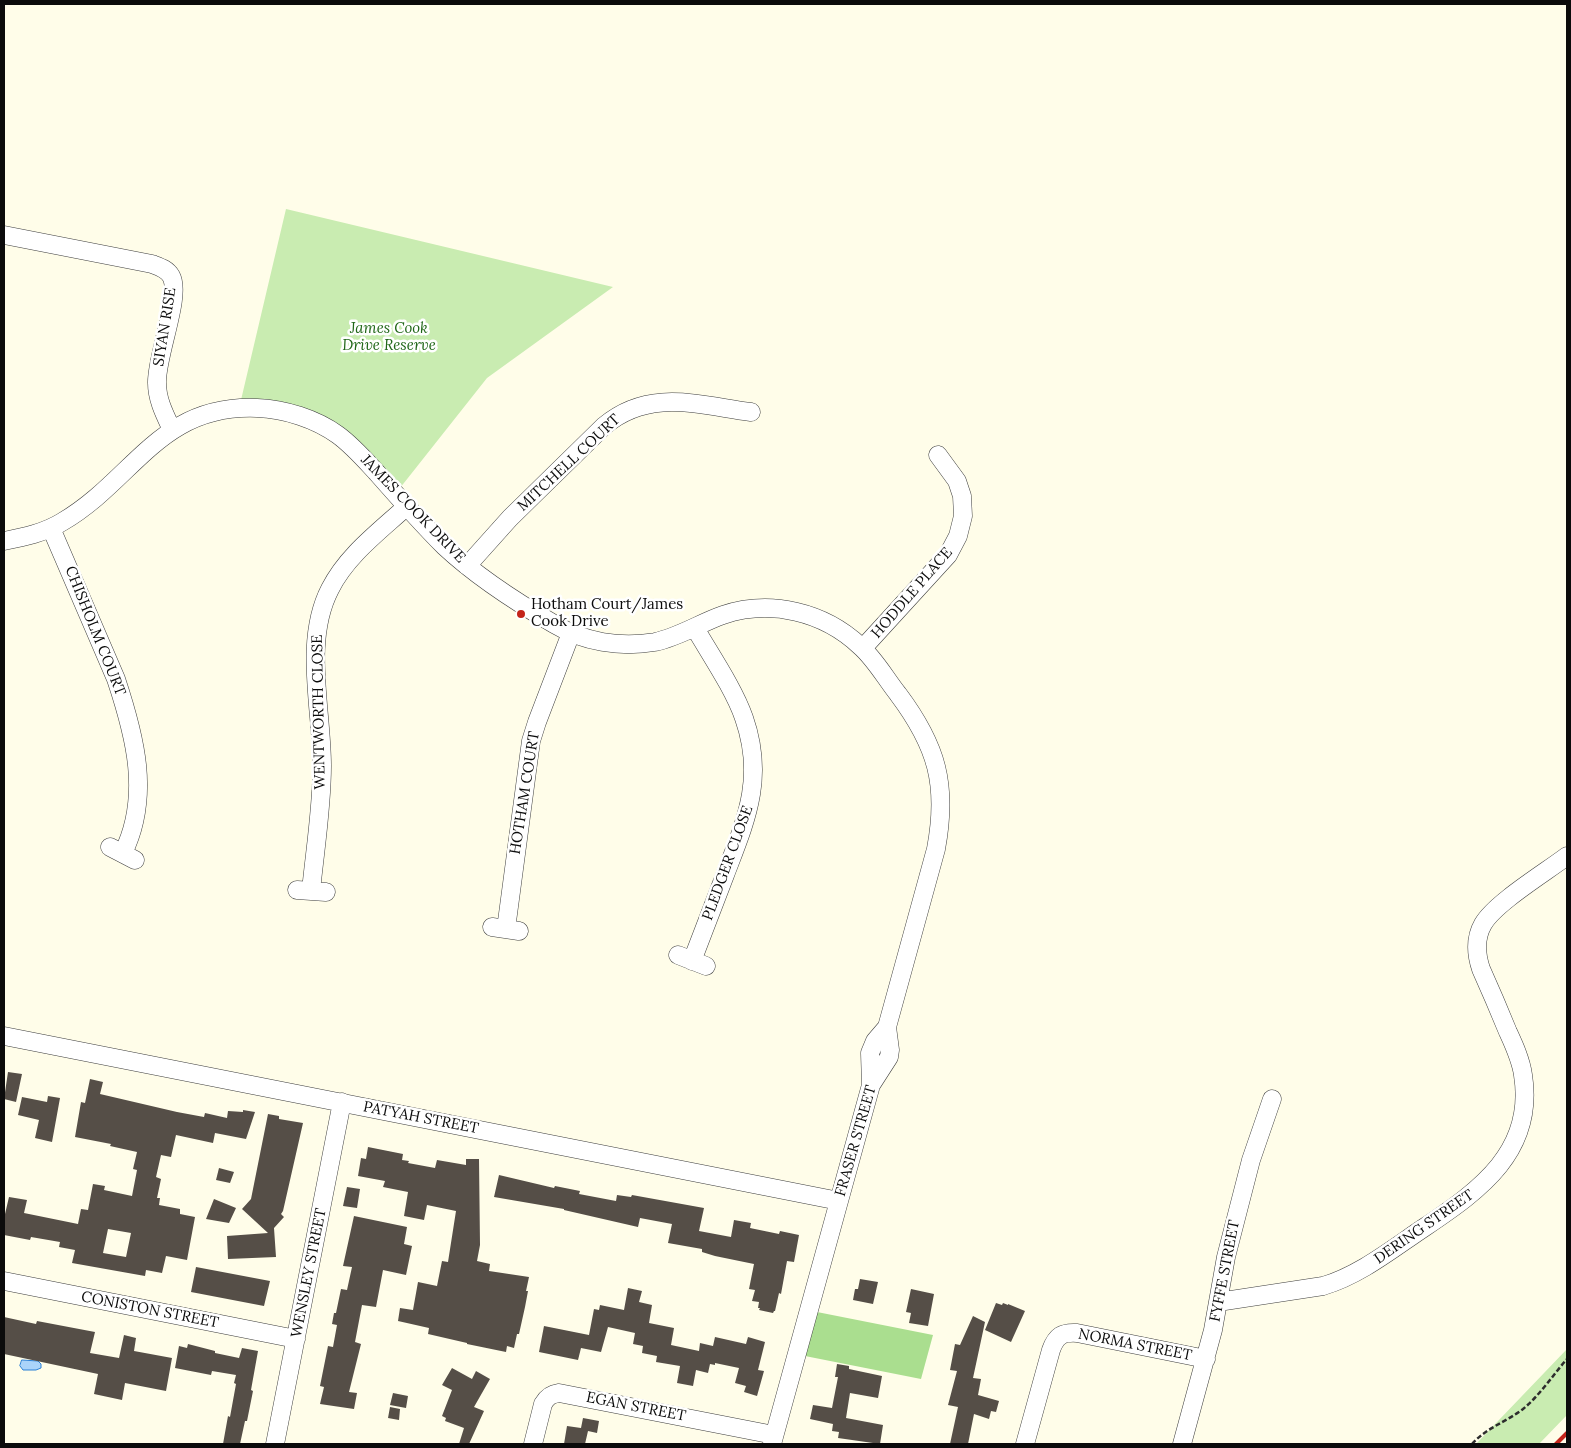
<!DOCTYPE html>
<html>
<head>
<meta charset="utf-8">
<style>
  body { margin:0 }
  #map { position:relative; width:1571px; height:1448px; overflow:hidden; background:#fffde9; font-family:Lora,serif }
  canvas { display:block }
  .frame { position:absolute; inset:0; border:5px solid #0b0b0b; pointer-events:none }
</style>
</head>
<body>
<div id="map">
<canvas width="1571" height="1448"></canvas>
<div class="frame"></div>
</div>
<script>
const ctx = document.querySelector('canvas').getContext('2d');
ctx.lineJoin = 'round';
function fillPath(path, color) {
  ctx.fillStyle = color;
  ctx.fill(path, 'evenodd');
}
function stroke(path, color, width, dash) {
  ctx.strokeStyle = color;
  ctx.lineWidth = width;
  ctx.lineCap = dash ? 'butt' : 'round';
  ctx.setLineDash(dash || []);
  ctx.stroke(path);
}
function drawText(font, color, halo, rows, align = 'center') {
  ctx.font = font + ' Lora,serif';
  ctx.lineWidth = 5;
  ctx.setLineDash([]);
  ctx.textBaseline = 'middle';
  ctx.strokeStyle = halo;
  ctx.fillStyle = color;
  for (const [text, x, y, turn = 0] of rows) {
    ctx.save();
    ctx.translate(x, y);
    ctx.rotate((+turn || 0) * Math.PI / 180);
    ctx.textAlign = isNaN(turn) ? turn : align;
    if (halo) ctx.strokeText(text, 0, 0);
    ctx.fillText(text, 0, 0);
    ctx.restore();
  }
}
const green = new Path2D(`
  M286,209l327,78 -126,91 -87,110 -35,-38 -111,-51 -13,1z
  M1567,1349v66l-28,29h-63z`);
const forest = new Path2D(`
  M817,1312l116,23 -12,44 -116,-23z`);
const water = new Path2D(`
  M22,1360l16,1 3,3v4l-5,2h-13l-3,-4z`);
const building = new Path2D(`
  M8,1072l14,2 -6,28 -12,-3z
  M90,1079l13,3 -3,12 77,18 27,5 1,-4 22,5 1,-7 15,1v-2l12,2 -9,27 -31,-6 -2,10 -37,-8 -5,22 -10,-2 -5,22 5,2 -4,19h3l-1,7 21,4v5l15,3 -8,43 -21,-4 -4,17 -16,-3 -1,6 -73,-13 3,-13 -16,-3 1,-5 -29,-5 -1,3 -26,-5v-21h1l4,-17 18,3 -3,13 54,11 3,-15 7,1 5,-26 12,2 -1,4 28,6 5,-26 -4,-1 4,-17 -27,-6 1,-2 -36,-7 6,-35 4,1zM108,1229l23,4 -5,24 -23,-4z
  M48,1096l12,2 -8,44 -17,-4 4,-18 -21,-5 4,-18 25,5z
  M268,1114l11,2v3l24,4 -20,88 -2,3 3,3 -10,11 2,29 -48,2 -1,-23 41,-3 -26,-24 9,-10z
  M368,1147l35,7 -1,6 7,1 -1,2 27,5 2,-8 29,5v-6h13l1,86 -3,16 13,3 -1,7 40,6 -3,14h2l-3,16 -6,27h-2l-3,14 -7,-2 -1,6 -39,-8v-1l-39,-9 1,-6 -31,-7 2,-13 13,2 5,-28 19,4 5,-25 6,1 8,-51 -29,-6 -3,15 -20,-4 4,-24 -25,-5 2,-6 -27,-5 3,-18 5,1z
  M219,1168l15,4 -4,11 -14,-3z
  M499,1175l55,13 1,-2 25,5 -1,3 37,7 1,-6 14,2 1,-2 72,13 -5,23 32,6 3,-17 17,3 -1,5 29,6 1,-3 19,4 -5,27 -7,-1 -6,33 -2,-1 -4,18h-1l-1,2 -14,-3 1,-2h-2l1,-6 -7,-1 3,-11 -6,-1 5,-25 -39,-8 -13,-4v-3l-34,-6 4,-19 -32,-6 -2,9 -74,-17v-1l-70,-12z
  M347,1187l13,2 -3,19 -14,-2z
  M214,1199l22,9 -7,15 -23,-4z
  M354,1216l53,11 -3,17 8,2 -6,29 -23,-5 -7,37 -14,-2 -7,37 6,2 -12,48 8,1 -3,16 -34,-5 4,-17 -4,-1 8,-40 5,1 4,-22 -5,-1 2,-11h2l5,-24 6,1 5,-23 -9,-1z
  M196,1267l74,14 -6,25 -73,-14z
  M860,1279l18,3 -5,22 -20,-4 2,-11h3z
  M628,1288l14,3 -3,11 13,3 -3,18 25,5 -3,17 28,6 1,-8 13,3 2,-9 31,7 2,-7 17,5 -7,28 6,1 -7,25 -13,-4 2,-6 -11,-3 4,-15 -24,-5v2l-5,-1 -2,9 -12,-3 -3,16 -16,-3 3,-17 -24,-4 1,-6 -15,-3 1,-7 -10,-2 2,-11 -27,-6 -7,25 -20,-4 -3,12 -39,-8 5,-26 45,9 5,-26 5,1 1,-5 24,5z
  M911,1289l23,5 -6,32 -19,-3 2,-10 -5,-1z
  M996,1303l6,2 1,-2 5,2v-1l17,7 -14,31 -26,-12z
  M973,1316l12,6 -12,56 8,1 -3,16 21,6 -3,11 -5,-1 -2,8 -15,-5 -6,30h-18l8,-37 -10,-2 9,-34 -7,-1 5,-26 5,1z
  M4,1317l32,7 1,-3 58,11 -5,21 29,5 5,-23 12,3 -2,13 38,7 -6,33 -41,-8 -3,17 -28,-6 4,-20 -94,-20z
  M188,1344l27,7v2l24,5 3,-10 16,3 -7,39 2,1 -6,30h-2l-5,23h-17l5,-28 2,1 6,-33 -2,-1 2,-8 -24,-4 -1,4 -36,-7 4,-22 8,2z
  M837,1364l12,2v3l33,7 -4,22 -28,-5 -4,25 37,7 -3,19 -42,-6 1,-6 -7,-1 1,-7 -23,-5 3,-14 19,3 6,-31h-3z
  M452,1368l20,11 4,-8 14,8 -16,28 10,4 -15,33h-10l5,-16 -19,-7 1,-3 -4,-2 10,-26 -10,-5z
  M393,1393l15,3 -2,12 -16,-3z
  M390,1407l10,2 -1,11 -11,-2z
  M583,1418l16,3 -2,12 -9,-2 -3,13h-21l3,-18 14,2z`);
const path = new Path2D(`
  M1472,1444c14,-16 34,-22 51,-35 17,-14 30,-34 44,-50`);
const street = new Path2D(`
  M4,235l148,29c8,3 15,5 19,12 11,19 -15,80 -14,107 0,17 8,32 15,47
  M51,528l65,151c19,57 35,117 7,174
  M4,541c20,-4 40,-8 58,-19 72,-42 97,-118 195,-114 28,1 59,11 81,27 15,11 27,25 39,38 22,25 44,50 67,73 32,30 72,56 110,78 30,18 66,24 101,18 24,-5 45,-19 68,-27 48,-16 101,-3 137,31 15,13 26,33 38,48 39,52 50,91 38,155l-49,178 3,23 -1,7 -18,28 -99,359
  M467,566l43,-48 94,-92c45,-38 94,-21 147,-14
  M863,648l85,-93 10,-19 5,-20 -1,-20 -5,-15 -19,-26
  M110,847l25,13
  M297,890l29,2
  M311,891c4,-41 11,-84 11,-125 0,-57 -19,-125 8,-177 17,-34 50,-58 77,-83
  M492,927l27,4
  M506,929l25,-188 6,-19 34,-89
  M678,955l28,11
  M692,961c11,-29 22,-57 33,-86 21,-55 40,-97 19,-157 -10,-29 -34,-64 -49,-90
  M4,1036l835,165
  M871,1085l-1,-32 5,-12 12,-14
  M4,1281l292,58
  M1218,1302l105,-16c37,-11 69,-37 102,-59 55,-37 110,-76 98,-152 -2,-15 -9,-30 -15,-43 -9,-22 -18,-43 -27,-63 -5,-15 -6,-31 2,-45 12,-21 63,-52 84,-68
  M275,1444l67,-342
  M533,1444l10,-40c4,-7 8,-10 16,-11l215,42
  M1025,1444l26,-94c5,-14 11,-18 26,-17l129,26
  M1182,1444l31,-114 13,-73 25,-97 21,-61`);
const rail = new Path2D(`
  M1556,1444l11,-11`);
const markers = [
  [521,614,5,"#c4241a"]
];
const streetNames = [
  ["SIYAN RISE",165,327,-81],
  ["MITCHELL COURT",569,463,-43],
  ["JAMES COOK DRIVE",413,509,46],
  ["HODDLE PLACE",912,593,-49],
  ["CHISHOLM COURT",95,631,68],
  ["WENTWORTH CLOSE",319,712,-91],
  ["HOTHAM COURT",525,793,-81],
  ["PLEDGER CLOSE",728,863,-70],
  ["PATYAH STREET",421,1118,11],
  ["FRASER STREET",856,1141,-74],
  ["DERING STREET",1424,1227,-35],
  ["FYFFE STREET",1225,1271,-79],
  ["WENSLEY STREET",309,1273,-79],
  ["CONISTON STREET",150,1310,11],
  ["NORMA STREET",1135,1345,11],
  ["EGAN STREET",636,1407,11]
];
const parkNames = [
  ["James Cook",389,329],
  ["Drive Reserve",389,346]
];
const poiNames = [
  ["Hotham Court/James",531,605],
  ["Cook Drive",531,622]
];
fillPath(green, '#c9ecb1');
fillPath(forest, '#aade8f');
fillPath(water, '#aad4fa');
stroke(water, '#2c81d6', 1);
fillPath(building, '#554e47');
stroke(street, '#3e3e3e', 19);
stroke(path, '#2d2d2d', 2.5, [5, 2.5]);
stroke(street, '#fff', 18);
stroke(rail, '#c4241a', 4);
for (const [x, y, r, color] of markers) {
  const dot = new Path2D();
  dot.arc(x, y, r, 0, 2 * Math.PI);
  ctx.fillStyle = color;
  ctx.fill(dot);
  stroke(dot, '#fff', 2);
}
drawText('15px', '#0b0b0b', '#fff', streetNames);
drawText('italic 15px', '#206718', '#fff', parkNames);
drawText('15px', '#0b0b0b', '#fff', poiNames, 'left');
</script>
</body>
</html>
